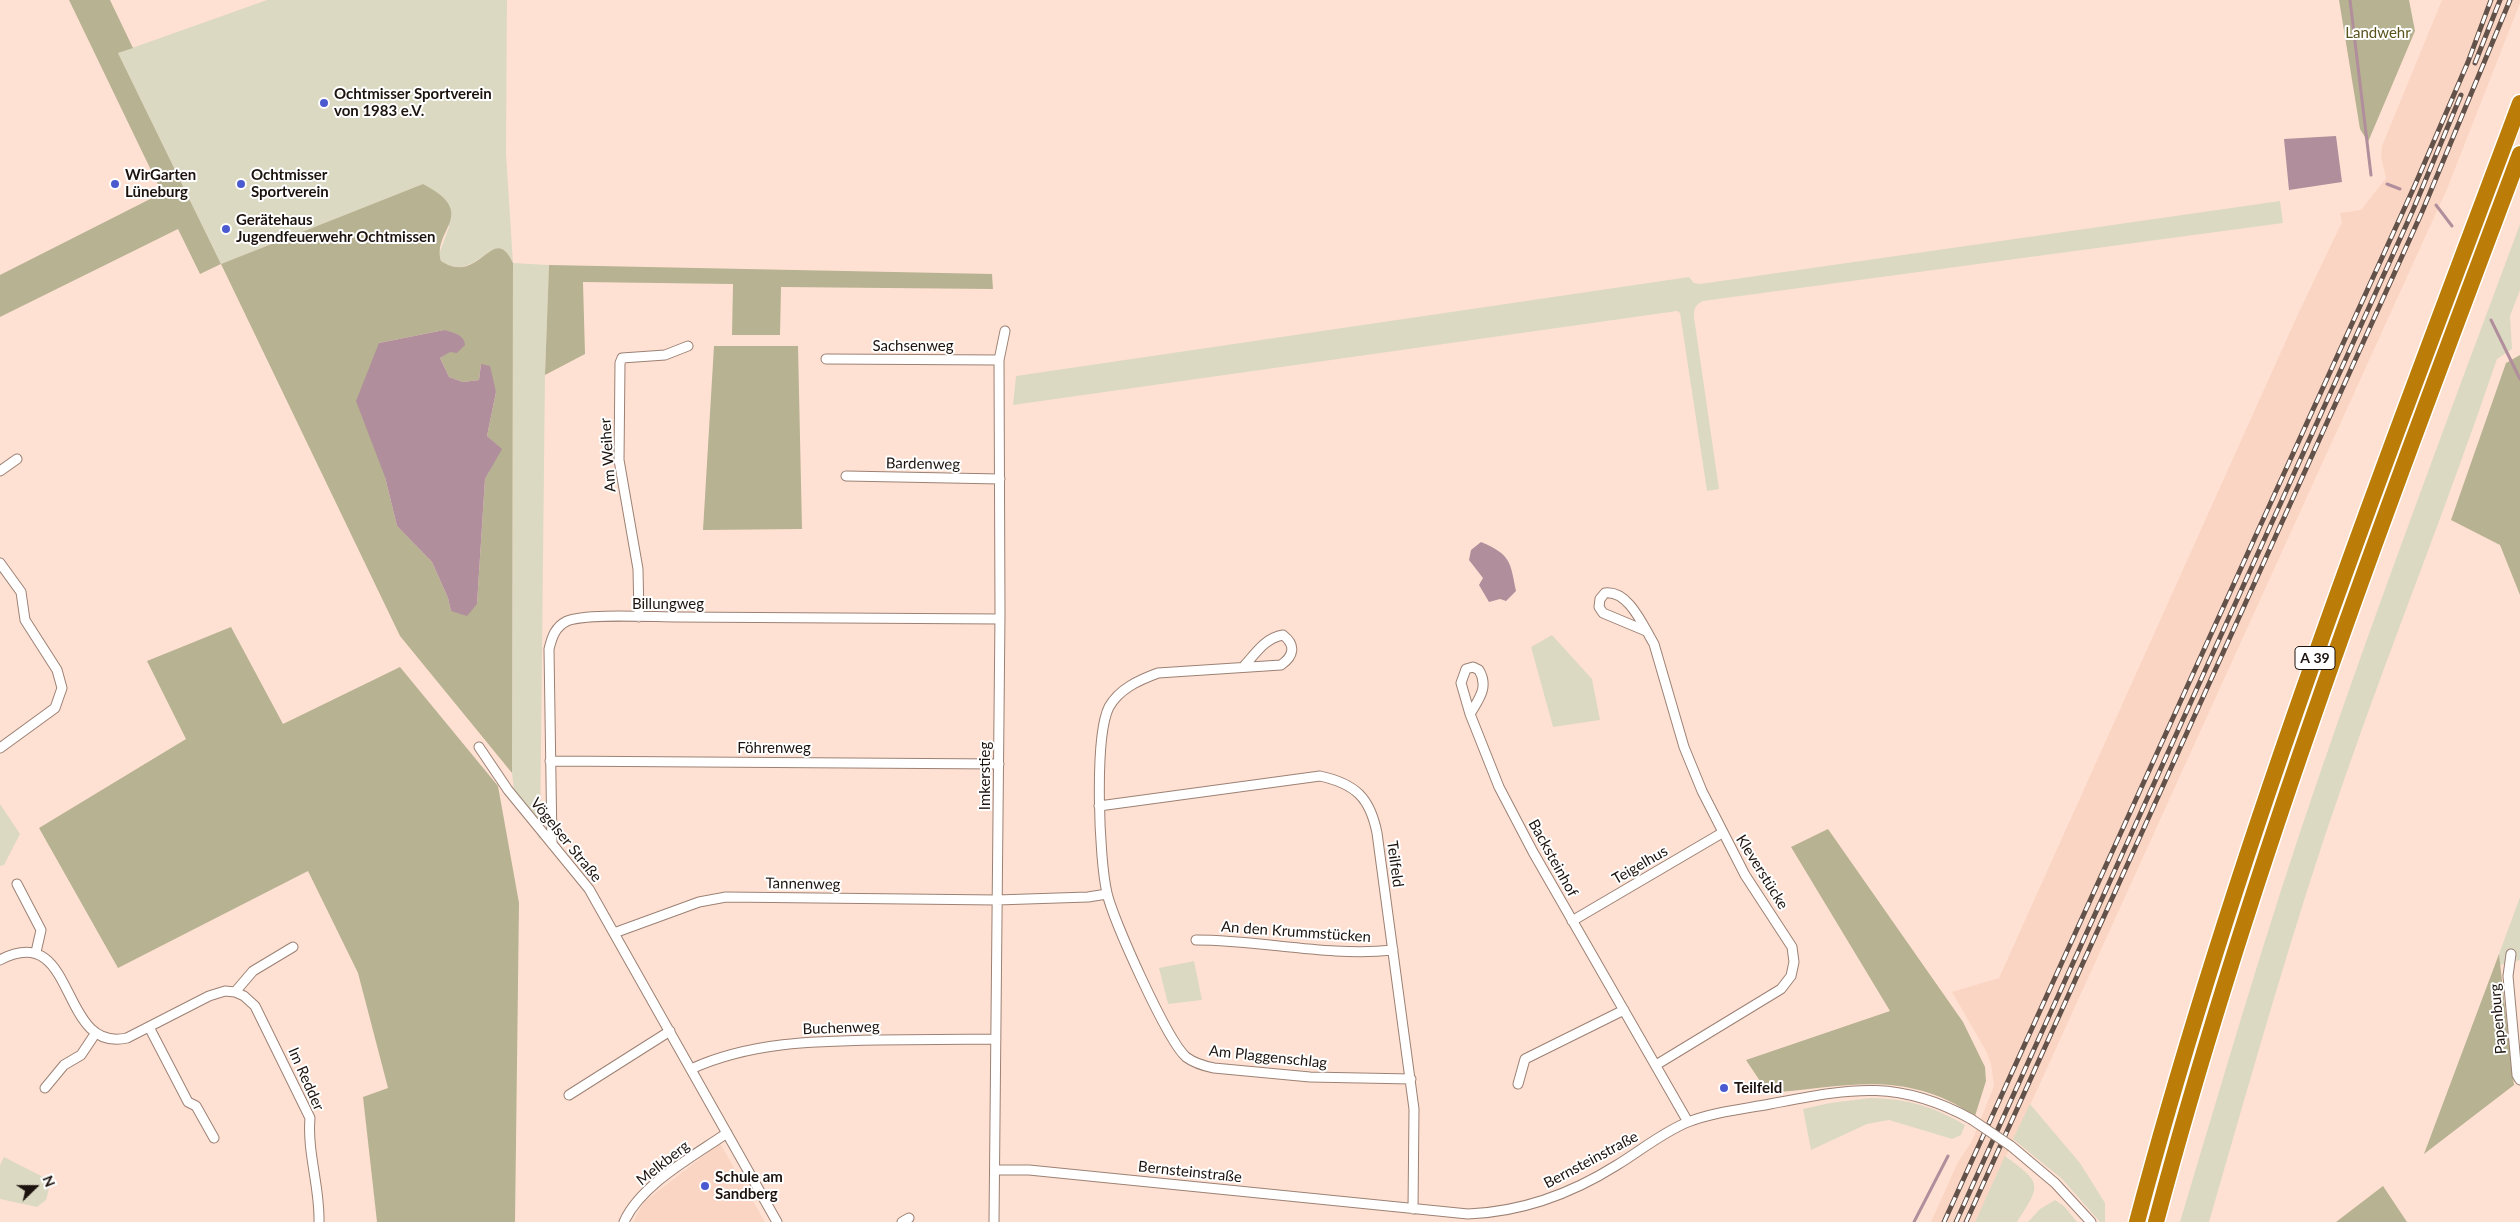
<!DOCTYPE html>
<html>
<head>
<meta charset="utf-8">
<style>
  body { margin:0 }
  #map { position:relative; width:2520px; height:1222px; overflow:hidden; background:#ffe1d3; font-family:Lato,sans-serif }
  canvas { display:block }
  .north { position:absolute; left:10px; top:1162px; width:50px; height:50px; -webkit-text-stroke:4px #fff; paint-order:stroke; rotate:68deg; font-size:14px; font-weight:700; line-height:20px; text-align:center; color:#1d130e }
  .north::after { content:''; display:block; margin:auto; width:18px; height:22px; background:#1d130e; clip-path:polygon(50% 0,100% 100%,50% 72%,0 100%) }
</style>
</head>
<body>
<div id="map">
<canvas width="2520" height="1222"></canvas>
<div class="north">N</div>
</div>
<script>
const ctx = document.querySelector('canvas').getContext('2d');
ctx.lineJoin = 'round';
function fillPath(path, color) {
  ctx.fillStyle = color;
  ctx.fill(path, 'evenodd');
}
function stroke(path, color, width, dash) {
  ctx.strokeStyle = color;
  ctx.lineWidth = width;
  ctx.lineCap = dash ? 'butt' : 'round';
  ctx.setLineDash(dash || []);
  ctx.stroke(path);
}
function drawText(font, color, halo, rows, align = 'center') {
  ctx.font = font + ' Lato,sans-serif';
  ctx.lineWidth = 4;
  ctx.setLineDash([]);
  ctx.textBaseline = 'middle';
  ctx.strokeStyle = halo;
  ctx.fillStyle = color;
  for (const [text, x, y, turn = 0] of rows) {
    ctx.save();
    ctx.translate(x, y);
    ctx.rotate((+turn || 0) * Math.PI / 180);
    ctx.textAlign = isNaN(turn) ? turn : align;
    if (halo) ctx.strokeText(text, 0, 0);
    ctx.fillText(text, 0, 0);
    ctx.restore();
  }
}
const built = new Path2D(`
  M2442,0h78v3l-73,186 -409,899 -63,134h-44l27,-60 14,-21 22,-55 -3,-22 -5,-13 -34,-59 47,-14 299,-664 44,-92 -2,-9 21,-3 25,-32 -5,-21 1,-11z
  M720,1143l45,79h-132l11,-20z`);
const green = new Path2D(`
  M267,0h240l-1,153 7,110 36,2 -4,110 -5,465 -26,-50 -2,-17 1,-510c-19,-42 -35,23 -72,-2l-2,-7 10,-27 -26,-43 -202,80 -103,-211z
  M2280,201l3,22 -580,78c-8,4 -9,8 -9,16l25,172 -12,2 -27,-178 -3,-2 -664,94 3,-29 673,-99 5,6 6,1z
  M2520,224v66l-10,26 2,33 -15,10c-48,142 -104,280 -153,421 -51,146 -92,294 -135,442h-29c44,-147 87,-295 137,-440 64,-187 134,-372 203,-558z
  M1552,635l40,44 8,41 -47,7 -22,-80z
  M0,804l20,30 -16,31 -4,1z
  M2520,897v63l-20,5 -1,-11z
  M1194,961l8,39 -34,4 -9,-36z
  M1870,1098c35,0 66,9 95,27l-4,10 -9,4 -63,-19 -22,4 -56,26 -8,-41 27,-6z
  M2030,1104l50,59 25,40v19h-5l-38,-43 -49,-40z
  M2005,1156c37,27 37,28 12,66h-42z
  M4,1157l47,24 -5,19 -9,7 -37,-8v-34z
  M2055,1200l9,6 13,16h-49l12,-13z`);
const forest = new Path2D(`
  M69,0h41l23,48 -15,5 103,211 202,-80c57,30 9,45 18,77 39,26 52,-41 72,2l-1,510 -112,-137 -179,-372 -21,10 -22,-45 -178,88v-42l162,-82zM444,330l6,21 -10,7 9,19 14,5 16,-2 2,-16 15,28 -9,44 14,13 -16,30 -8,125 -26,7 -3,-13 -16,-36 -35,-36 -12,-49 -6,-134z
  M2339,0h70l6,31 -47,111 -8,-13z
  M549,265l443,9 1,15 -212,-2 -1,48h-48l1,-51 -150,-2 2,72 -40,21z
  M714,346h84l4,183 -99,1z
  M2520,355v240l-20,-50 -49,-25 55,-157z
  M231,627l52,97 117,-57 98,119 21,117 -4,319h-138l-14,-125 25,-9 -30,-115 -50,-102 -190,97 -79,-140 147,-89 -39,-78z
  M1828,829l135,193 22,45 1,14 -11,35c-71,-48 -128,-29 -207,-23l-22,-33 144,-49 -99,-164z
  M2499,954l15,131 -90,69z
  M2383,1186l24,36h-71z`);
const water = new Path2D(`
  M2336,136l6,46 -53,8 -5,-51z
  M444,330c9,3 20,4 21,15l-8,8 -7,-1 -10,6 9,19 14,5 16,-2 2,-16 9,2 6,26 -9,44 15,13 -17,30 -8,125 -10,12 -16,-5 -3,-13 -16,-36 -35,-36 -12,-49 -29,-76 23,-58z
  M1481,542c30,13 29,19 35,49l-10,10 -6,-2 -11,3 -10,-17 4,-7 -14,-18 2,-10z`);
const stream = new Path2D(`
  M2350,0l21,175
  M2387,184l13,5
  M2436,205l16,21
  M2491,320l29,59
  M1914,1222l34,-66`);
const street = new Path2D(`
  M826,359l173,1
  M0,471l17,-12
  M846,476l154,3
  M0,563l21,29 4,28 32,50 5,18 -7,20 -55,40
  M639,617l-1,-48 -19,-109 1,-97 2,-5 43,-3 23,-9
  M1646,631l-43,-18 -4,-6 1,-8 5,-6c24,-3 38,33 49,51l30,103 18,44 43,84 47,72 2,15 -3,14 -10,13 -125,76
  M1244,666c12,-13 21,-28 39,-31 13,10 11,21 -2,30l-123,8c-19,7 -39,16 -49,34 -15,30 -10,152 -2,186 6,27 60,147 79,164 8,6 18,9 28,11l96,9 101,2
  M1470,714c9,-15 19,-27 9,-44l-6,-3 -7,2 -5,14 9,31 29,73 34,65 155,270
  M479,747l29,43 81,99 188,333
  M550,761l449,3
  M1099,806l221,-30c36,8 50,22 57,57l37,276 -1,100
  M552,844l-3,-195c3,-12 6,-22 18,-28 18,-8 86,-4 109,-4 108,1 216,2 324,2
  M17,884l24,46 -5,22
  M1572,921l150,-88
  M614,933l85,-31 27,-5 271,3 91,-3 19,-3
  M1196,940c66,0 132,17 197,10
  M2511,954l-3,22 9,99 3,5
  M0,960c78,-41 58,94 127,78l82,-42 16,-5 10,1 9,4 11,10 55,112c-3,35 10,69 9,104
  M235,992l18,-21 40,-24
  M149,1027l39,75 8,4 18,32
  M691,1069c59,-27 124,-28 187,-29 39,0 79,-1 118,-1
  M1518,1084l7,-25 99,-49
  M45,1088l19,-23 17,-10 14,-21
  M569,1095l101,-64
  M2011,1146l44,37 36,39
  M995,1170h34l439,44c53,-2 103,-20 149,-49 23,-14 46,-33 71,-43 26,-10 55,-13 82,-18 80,-15 126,-26 201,15
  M624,1222c17,-38 70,-66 103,-89
  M902,1222l7,-4
  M994,1222l6,-608 -1,-254 6,-29`);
const highway = new Path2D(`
  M2137,1222c101,-381 245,-750 383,-1119
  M2156,1222c97,-364 232,-716 364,-1068`);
const rail = new Path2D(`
  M2475,63l25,-63
  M1944,1222l471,-1037 53,-123 23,-62
  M1956,1222l457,-1012 48,-115
  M1966,1222l456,-1010 88,-212`);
const streetBridge = new Path2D(`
  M1971,1119l40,27`);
const markers = [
  [324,103,5,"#4c5ad0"],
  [115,184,5,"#4c5ad0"],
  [241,184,5,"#4c5ad0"],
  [226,229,5,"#4c5ad0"],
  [1724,1088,5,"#4c5ad0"],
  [705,1186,5,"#4c5ad0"]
];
const shields = [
  [2315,658,40]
];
const shieldNames = [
  ["A 39",2315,658]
];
const parkNames = [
  ["Landwehr",2378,33]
];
const poiNames = [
  ["Ochtmisser Sportverein",334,94],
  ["von 1983 e.V.",334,111],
  ["WirGarten",125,175],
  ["Lüneburg",125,192],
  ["Ochtmisser",251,175],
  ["Sportverein",251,192],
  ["Gerätehaus",236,220],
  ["Jugendfeuerwehr Ochtmissen",236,237],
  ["Teilfeld",1734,1088],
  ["Schule am",715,1177],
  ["Sandberg",715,1194]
];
const streetNames = [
  ["Sachsenweg",913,346],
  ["Am Weiher",608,455,-94],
  ["Bardenweg",923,464,1],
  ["Billungweg",668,604],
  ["Föhrenweg",774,748],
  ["Imkerstieg",985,776,-90],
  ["Vögelser Straße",566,840,51],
  ["Backsteinhof",1553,858,61],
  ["Teilfeld",1395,864,82],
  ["Teigelhus",1640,865,-30],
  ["Kleverstücke",1762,872,58],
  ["Tannenweg",803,884,1],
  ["An den Krummstücken",1296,932,4],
  ["Papenburg",2498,1019,-95],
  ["Buchenweg",841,1028,-2],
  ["Am Plaggenschlag",1268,1057,6],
  ["Im Redder",306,1079,66],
  ["Bernsteinstraße",1591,1160,-28],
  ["Melkberg",663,1163,-38],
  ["Bernsteinstraße",1190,1172,6]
];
fillPath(built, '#fad5c3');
fillPath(green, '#dcd9c3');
fillPath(forest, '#b7b292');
fillPath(water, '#b08e9b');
stroke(stream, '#b08e9b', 3);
stroke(street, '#9c8174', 11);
stroke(highway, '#fff', 19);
stroke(street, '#fff', 9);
stroke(highway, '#bb7d07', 16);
stroke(rail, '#62524a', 5);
stroke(rail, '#fff', 3, [9]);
stroke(streetBridge, '#9c8174', 11, []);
stroke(streetBridge, '#fff', 9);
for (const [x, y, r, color] of markers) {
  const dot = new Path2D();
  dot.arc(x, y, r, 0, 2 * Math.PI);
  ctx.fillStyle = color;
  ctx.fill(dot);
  stroke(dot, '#fff', 2);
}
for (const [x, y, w] of shields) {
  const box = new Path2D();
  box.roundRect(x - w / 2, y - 11.5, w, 23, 4);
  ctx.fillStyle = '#fff';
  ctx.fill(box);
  stroke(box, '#1d130e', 1);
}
drawText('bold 14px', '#1d130e', null, shieldNames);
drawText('15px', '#5a521b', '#fff', parkNames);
drawText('bold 15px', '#1d130e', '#fff', poiNames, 'left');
drawText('15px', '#1d130e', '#fff', streetNames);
</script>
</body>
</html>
